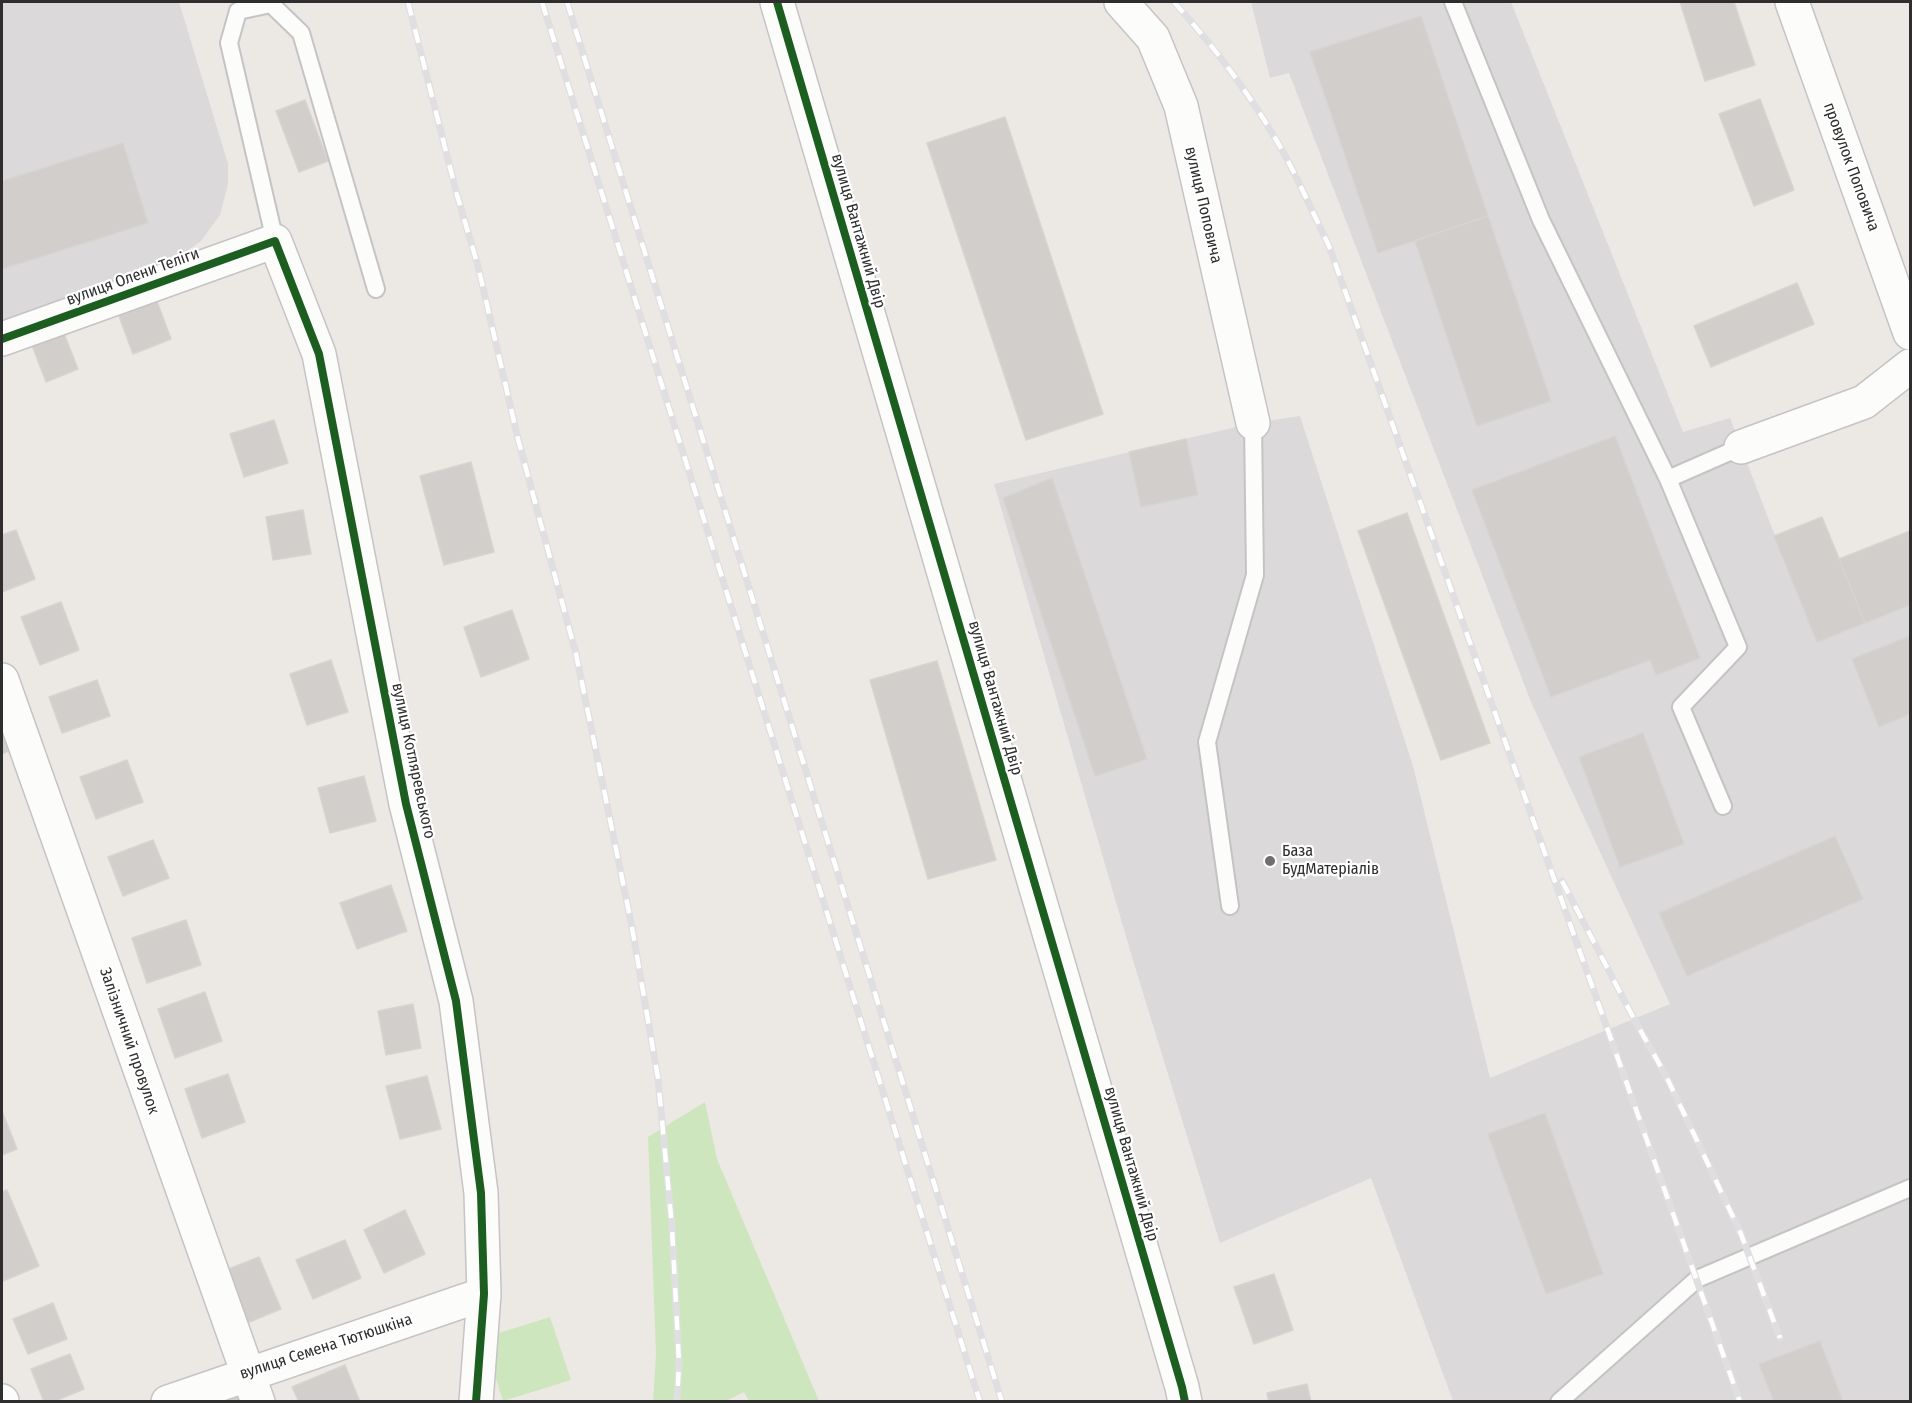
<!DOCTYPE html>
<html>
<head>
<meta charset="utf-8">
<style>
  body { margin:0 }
  #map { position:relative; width:1912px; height:1403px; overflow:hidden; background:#ece8e4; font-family:"Fira Sans Condensed",sans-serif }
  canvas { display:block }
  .frame { position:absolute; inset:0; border:3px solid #2e2e2e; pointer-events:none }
</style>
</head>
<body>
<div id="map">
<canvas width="1912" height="1403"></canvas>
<div class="frame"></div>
</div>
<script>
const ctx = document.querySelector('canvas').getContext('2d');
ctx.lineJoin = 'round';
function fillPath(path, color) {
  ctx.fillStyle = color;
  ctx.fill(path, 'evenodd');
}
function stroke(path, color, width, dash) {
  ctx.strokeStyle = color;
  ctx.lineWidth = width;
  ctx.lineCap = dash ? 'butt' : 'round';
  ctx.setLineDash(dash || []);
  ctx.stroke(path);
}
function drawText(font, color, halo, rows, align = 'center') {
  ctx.font = font + ' "Fira Sans Condensed",sans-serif';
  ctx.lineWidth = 4.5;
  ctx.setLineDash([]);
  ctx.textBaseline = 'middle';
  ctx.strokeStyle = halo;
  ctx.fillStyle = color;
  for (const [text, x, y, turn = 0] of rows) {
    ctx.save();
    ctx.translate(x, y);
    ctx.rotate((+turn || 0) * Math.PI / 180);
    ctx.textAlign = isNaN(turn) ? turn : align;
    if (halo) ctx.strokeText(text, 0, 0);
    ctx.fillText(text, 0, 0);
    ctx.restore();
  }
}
const industrial = new Path2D(`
  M2,2h177l49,162v20l-8,31 -19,26 -29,21 -170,62z
  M1251,2h260l172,430 47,-14 45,118 47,-19 18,42 70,-28v870h-457l-82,-223 -151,65 -88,-286 -138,-473 259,-61 47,-7 113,350 77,312 180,-74 -139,-302 -242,-629 -19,5z`);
const green = new Path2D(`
  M705,1102l12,57 102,242h-70l-5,-9 -18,9h-73l3,-47 -8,-217z
  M550,1317l21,63 -68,21 -20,-63z`);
const building = new Path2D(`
  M1680,2h54l21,63 -50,16z
  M1421,16l67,200 -110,37 -68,-201z
  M1760,99l34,91 -40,16 -35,-92z
  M305,100l23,61 -29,11 -23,-61z
  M1005,117l98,297 -77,26 -99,-297z
  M123,143l25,80 -146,46v-88z
  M1488,216l63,185 -74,25 -62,-185z
  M1797,283l17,41 -103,43 -17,-41z
  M155,296l16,43 -38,15 -16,-43z
  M63,331l15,38 -32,13 -15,-39z
  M274,420l14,43 -44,14 -14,-43z
  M1615,436l85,222 -44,17 -6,-15 -99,37 -79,-207z
  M1186,439l12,56 -57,12 -12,-55z
  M471,462l23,90 -50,13 -24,-89z
  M1052,478l95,281 -52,17 -92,-278z
  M303,510l8,44 -38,6 -7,-43z
  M1407,513l83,230 -49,17 -83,-229z
  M1822,517l43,106 -48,19 -43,-106z
  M16,530l19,49 -33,13v-57z
  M1910,531v74l-45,18 -26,-64z
  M61,602l18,48 -39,15 -19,-48z
  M512,610l17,49 -48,18 -17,-50z
  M1910,636v78l-31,13 -27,-68z
  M331,660l17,52 -41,13 -17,-51z
  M937,661l59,199 -68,19 -58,-199z
  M97,680l13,36 -48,17 -13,-36z
  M2,733l6,18 -6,3z
  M1643,733l41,111 -64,23 -41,-110z
  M127,760l16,42 -47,17 -16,-42z
  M364,776l12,45 -46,12 -12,-45z
  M1835,836l28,63 -176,77 -28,-63z
  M153,840l16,38 -46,18 -15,-39z
  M391,885l16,46 -50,18 -17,-46z
  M186,920l15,45 -54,18 -15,-45z
  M205,992l17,49 -47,17 -17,-49z
  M413,1004l8,44 -35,7 -8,-44z
  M228,1074l17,48 -43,16 -17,-49z
  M427,1076l14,53 -41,10 -14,-53z
  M2,1111l15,38 -15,6z
  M1545,1113l58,161 -57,20 -58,-160z
  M7,1190l32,76 -36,15 -1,-4v-85z
  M405,1210l20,44 -41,19 -20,-43z
  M345,1240l16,38 -48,21 -17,-39z
  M259,1257l22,52 -34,14 -21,-53z
  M1274,1274l19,56 -39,14 -20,-57z
  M53,1303l14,36 -39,15 -15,-35z
  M1820,1341l23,61h-69l-15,-38z
  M70,1354l14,35 -31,13h-9l-13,-33z
  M345,1365l15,37h-61l-7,-15z
  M1307,1384l4,18h-42l-2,-9z
  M241,1396l2,6h-20z`);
const lane = new Path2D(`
  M1453,2l88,218 127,259 70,168 -57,60 42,99
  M275,241l-46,-198 9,-32 33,-7 30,29 75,256
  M1668,479l73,-32
  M1230,906l-23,-164 48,-167 -2,-152
  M1559,1402l138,-123 213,-91`);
const street = new Path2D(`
  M777,2l405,1385 3,15
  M1121,2l32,36 28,68 72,317
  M1792,2l118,331
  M2,339l273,-98 44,113 87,450 50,197 25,192 3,101 -8,108
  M1741,447l123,-45 46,-36
  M2,680l256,722
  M2,1401v1
  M168,1402l316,-108`);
const rail = new Path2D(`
  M408,2l49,193 21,71 40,173 58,215 55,268 27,156 14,149 7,136 -2,39
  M542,2l438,1400
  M567,2l435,1400
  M1174,2c43,48 82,100 113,157 15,29 28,58 42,87l411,1156
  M1562,881l72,138 31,55 37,77 39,83 39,104`);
const cycleway = new Path2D(`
  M777,2l405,1385 3,15
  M2,339l273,-98 44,113 87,450 50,197 25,192 3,101 -8,108`);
const markers = [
  [1270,861,6,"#706f6e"]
];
const streetNames = [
  ["провулок Поповича",1851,167,70],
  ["вулиця Поповича",1203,205,77],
  ["вулиця Вантажний Двір",858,231,74],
  ["вулиця Олени Теліги",133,277,-20],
  ["вулиця Вантажний Двір",995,698,74],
  ["вулиця Котляревського",413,761,78],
  ["Залізничний провулок",129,1041,71],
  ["вулиця Вантажний Двір",1131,1164,74],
  ["вулиця Семена Тютюшкіна",326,1347,-18]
];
const poiNames = [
  ["База",1282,852],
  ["БудМатеріалів",1282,870]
];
fillPath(industrial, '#dcd9db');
fillPath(green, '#cee6be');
fillPath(building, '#d1cecb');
stroke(building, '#d7d4d0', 1.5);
stroke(lane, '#c5c4c5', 20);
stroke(street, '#c5c4c5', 36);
stroke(lane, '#fcfcfb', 16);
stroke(street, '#fcfcfb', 33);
stroke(rail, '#dfdfe1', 7);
stroke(rail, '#fff', 4.5, [14]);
stroke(cycleway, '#1b5e20', 8);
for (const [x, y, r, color] of markers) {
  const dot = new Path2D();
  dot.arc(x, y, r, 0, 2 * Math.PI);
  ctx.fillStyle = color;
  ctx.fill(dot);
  stroke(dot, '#fff', 2);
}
drawText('16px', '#2e2e2e', '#fff', streetNames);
drawText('16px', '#2e2e2e', '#fff', poiNames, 'left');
</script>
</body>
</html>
